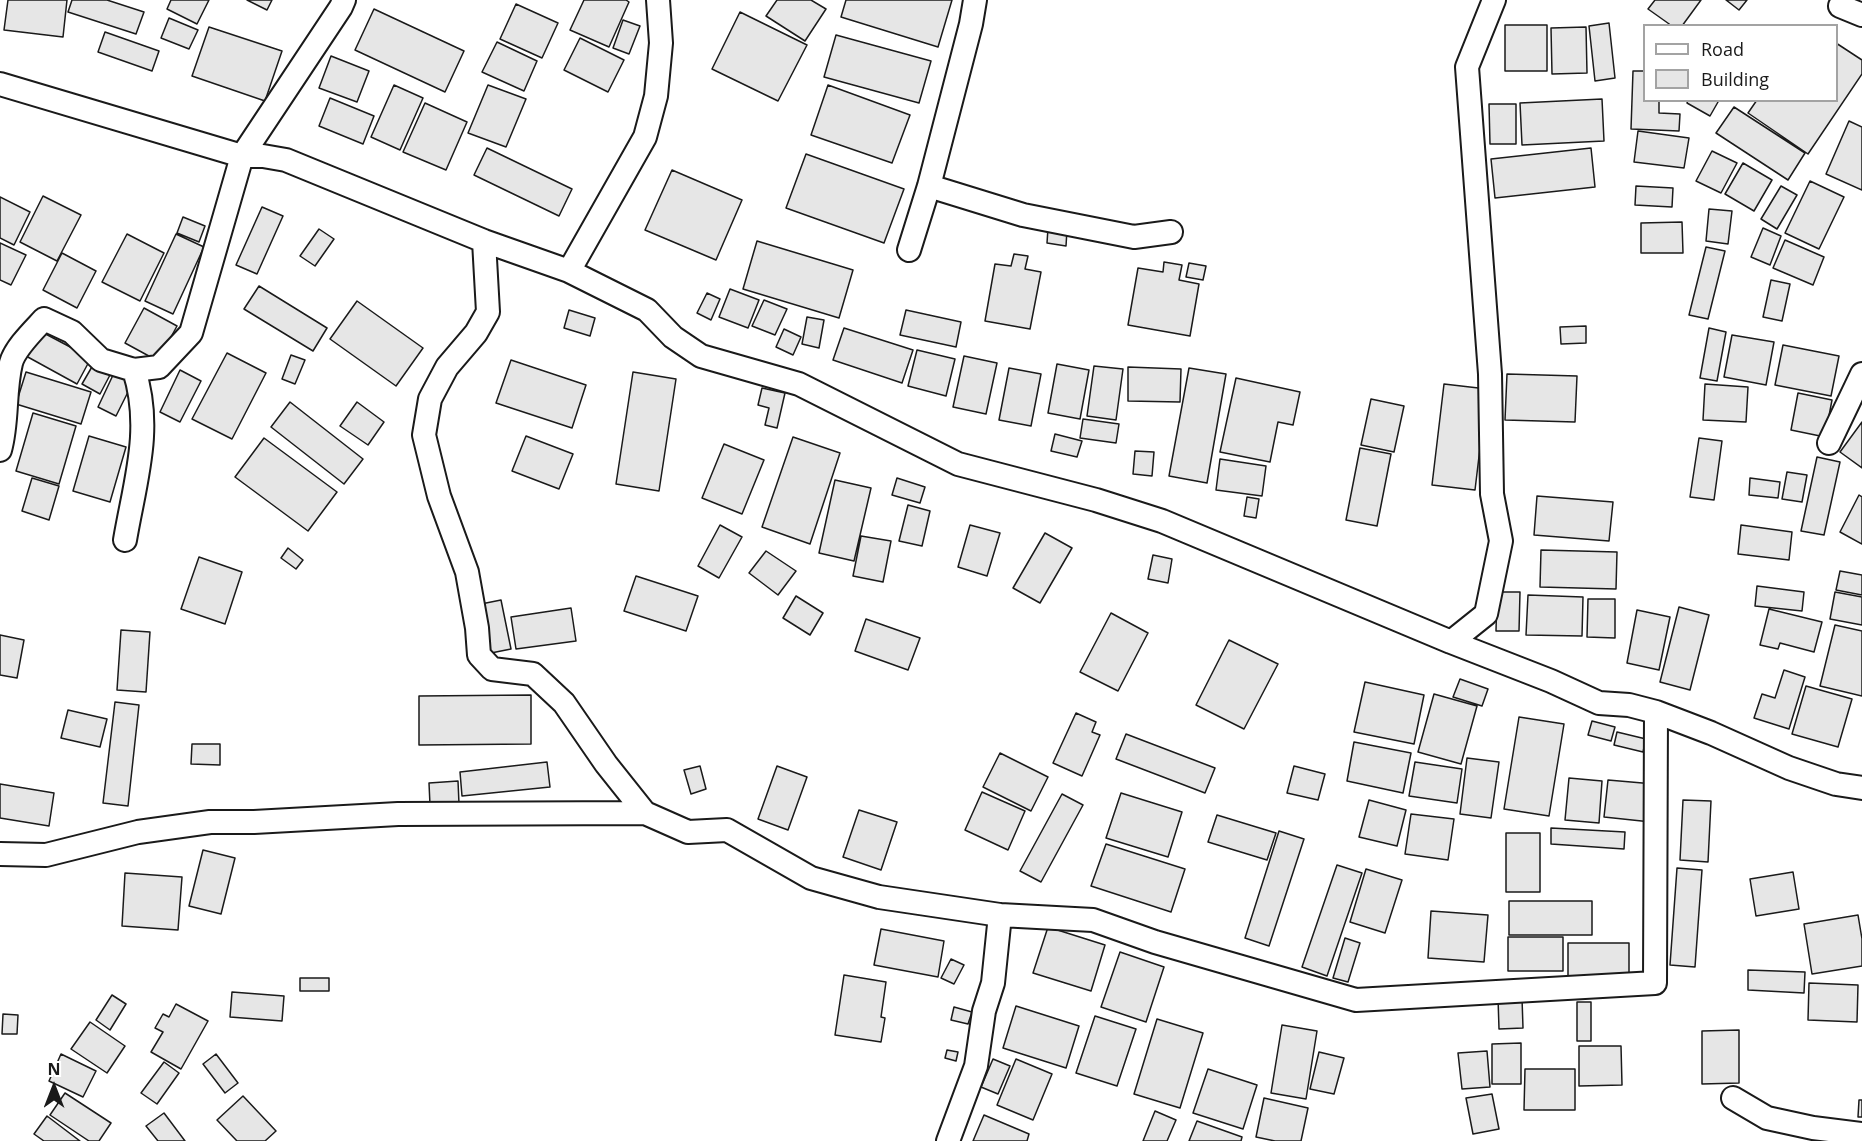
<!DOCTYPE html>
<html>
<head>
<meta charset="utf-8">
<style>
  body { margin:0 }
  #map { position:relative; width:1862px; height:1141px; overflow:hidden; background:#fff; font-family:"Open Sans",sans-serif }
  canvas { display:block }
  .legend { position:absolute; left:1643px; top:24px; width:195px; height:78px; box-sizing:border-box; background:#fff; border:2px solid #a3a3a3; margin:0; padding:8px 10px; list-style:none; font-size:18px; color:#1a1a1a }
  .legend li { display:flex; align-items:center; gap:12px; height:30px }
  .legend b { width:30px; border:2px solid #a3a3a3 }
  .north { position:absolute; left:24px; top:1057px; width:60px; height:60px; -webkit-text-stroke:4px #fff; paint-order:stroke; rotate:0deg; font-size:16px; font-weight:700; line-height:24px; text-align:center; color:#1a1a1a }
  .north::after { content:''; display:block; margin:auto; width:21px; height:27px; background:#1a1a1a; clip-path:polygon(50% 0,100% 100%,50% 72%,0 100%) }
</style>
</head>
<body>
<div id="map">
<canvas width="1862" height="1141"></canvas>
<ul class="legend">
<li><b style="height:8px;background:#fff"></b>Road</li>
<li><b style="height:16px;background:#e6e6e6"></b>Building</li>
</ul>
<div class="north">N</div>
</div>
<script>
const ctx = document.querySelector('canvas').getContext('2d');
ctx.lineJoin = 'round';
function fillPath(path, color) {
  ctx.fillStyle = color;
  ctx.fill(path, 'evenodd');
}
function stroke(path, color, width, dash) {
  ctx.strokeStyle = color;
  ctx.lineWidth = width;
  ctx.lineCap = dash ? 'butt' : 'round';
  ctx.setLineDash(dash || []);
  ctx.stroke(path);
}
const building = new Path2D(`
  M8,0h59l-4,37 -59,-7z
  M72,0h35l37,12 -8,22 -68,-22z
  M171,0h38l-12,24 -30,-15z
  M247,0h25l-5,10z
  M584,0h42l3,2 -20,45 -39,-17z
  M777,0h34l15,9 -21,32 -39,-25z
  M846,0h106l-14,47 -97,-30z
  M1655,0h46l-19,26h-10l-24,-17z
  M1726,0h21l-8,10z
  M516,4l42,19 -16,35 -42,-19z
  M374,9l90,42 -19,41 -90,-42z
  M740,12l67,33 -29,56 -66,-32z
  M169,18l29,12 -9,19 -28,-11z
  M623,20l17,6 -11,28 -16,-6z
  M1609,23l6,55 -20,3 -6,-55z
  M1505,25h42v46h-42z
  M209,27l73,24 -17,50 -73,-25z
  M1586,27l1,46 -35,1 -1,-46z
  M105,32l54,19 -7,20 -54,-19z
  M836,35l95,26 -12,42 -95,-26z
  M580,38l44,22 -16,32 -44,-22z
  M497,42l40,19 -13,30 -42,-19z
  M1836,43l26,17v14l-54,80 -60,-41 9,-13h79z
  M331,56l38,15 -12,31 -38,-14z
  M1633,71h11v29h15v13l21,1 -1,17 -48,-2z
  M394,85l29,13 -23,52 -29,-13z
  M488,85l38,14 -20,48 -38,-14z
  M828,85l82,30 -18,48 -81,-28z
  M330,98l44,18 -11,28 -44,-18z
  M1602,99l2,42 -82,4 -2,-42z
  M1688,100h27l3,2 -8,14 -23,-13z
  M425,103l42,19 -21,48 -43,-18z
  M1489,104h27v40h-26z
  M1734,107l71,46 -17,27 -72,-47z
  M1849,121l13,6v63l-36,-16z
  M1638,131l51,7 -5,30 -50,-6z
  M487,148l85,41 -13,27 -85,-41z
  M1591,148l4,39 -100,11 -4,-39z
  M1712,151l25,12 -16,30 -25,-12z
  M806,154l98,35 -20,54 -98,-35z
  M1743,163l29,17 -18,31 -29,-17z
  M672,170l70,30 -26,60 -71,-30z
  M1810,181l34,16 -25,52 -34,-16z
  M1636,186l37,2 -1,19 -37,-2z
  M1781,186l16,9 -20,34 -16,-10z
  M43,196l38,19 -24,46 -37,-19z
  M0,197l30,15 -16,33 -14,-7z
  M262,207l21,9 -26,58 -21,-9z
  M1709,209l23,2 -4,33 -22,-3z
  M183,217l22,9 -6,16 -22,-9z
  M1682,222l1,31h-42v-30z
  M1048,228l19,2 -1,16 -19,-3z
  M1763,228l18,8 -11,29 -19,-8z
  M319,229l15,10 -19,27 -15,-10z
  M127,234l37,19 -24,48 -38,-19z
  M176,234l28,13 -31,67 -28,-13z
  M1785,240l39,17 -11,28 -40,-17z
  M757,241l96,29 -14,48 -96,-29z
  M0,243l26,12 -15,30 -11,-5z
  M1706,247l19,4 -17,68 -19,-4z
  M62,253l34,18 -19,37 -34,-18z
  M1014,254l14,2 -3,13 16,3 -11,57 -45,-8 10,-57 16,2z
  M1164,262l18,3 -3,15 20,4 -9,52 -62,-11 10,-57 25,4z
  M1189,263l17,3 -3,14 -17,-3z
  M1771,280l19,4 -8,37 -19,-4z
  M259,286l68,42 -14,23 -69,-42z
  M730,289l29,11 -11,28 -29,-11z
  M707,293l13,6 -9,21 -14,-7z
  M764,300l23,9 -12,26 -23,-9z
  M357,301l66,47 -27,38 -66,-47z
  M144,308l33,18 -19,35 -33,-18z
  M569,310l26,8 -5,18 -26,-8z
  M906,310l55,12 -5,25 -56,-12z
  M807,317l17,3 -5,28 -17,-4z
  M1586,326v17l-25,1 -1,-17z
  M844,328l69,22 -11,33 -69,-23z
  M1709,328l17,4 -9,49 -17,-3z
  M784,329l17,8 -8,18 -17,-8z
  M40,331l51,27 -14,26 -51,-28z
  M1732,335l42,7 -8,43 -42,-8z
  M1783,345l56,11 -8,40 -56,-11z
  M917,350l38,9 -9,37 -38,-10z
  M227,353l39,20 -34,66 -40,-20z
  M291,355l14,5 -10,24 -13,-5z
  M964,356l33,7 -11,51 -33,-7z
  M511,360l75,25 -14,43 -76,-25z
  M1057,364l32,6 -9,49 -32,-6z
  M93,365l17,10 -10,19 -18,-10z
  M1094,366l29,3 -7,51 -29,-4z
  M1128,367l53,2 -1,33 -52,-1z
  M1009,368l32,6 -10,52 -32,-6z
  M1189,368l37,6 -19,109 -38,-7z
  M180,370l21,11 -21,41 -20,-10z
  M26,372l65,20 -10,32 -65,-20z
  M633,372l43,7 -17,112 -43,-7z
  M114,373l19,9 -17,34 -18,-9z
  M1507,374l70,2 -2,46 -70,-2z
  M1236,378l64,14 -7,33 -15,-3 -8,40 -50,-10z
  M1444,384l43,5 -12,101 -43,-5z
  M1705,384l43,3 -2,35 -43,-2z
  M762,388l23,5 -8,35 -12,-3 4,-17 -11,-3z
  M1798,393l34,7 -7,37 -34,-7z
  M1371,399l33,7 -10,46 -33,-7z
  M290,402l73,57 -19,25 -73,-57z
  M357,402l27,20 -16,23 -28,-19z
  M33,413l43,13 -17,58 -43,-13z
  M1083,419l36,5 -3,19 -36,-5z
  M1862,422v46l-22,-16z
  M1055,434l27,7 -5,16 -26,-6z
  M89,436l37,11 -16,55 -37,-11z
  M526,436l47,18 -14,35 -47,-18z
  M793,437l47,16 -30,91 -48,-17z
  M264,438l73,54 -29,39 -73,-54z
  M1699,438l23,3 -8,59 -24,-3z
  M724,444l40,16 -22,54 -40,-16z
  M1360,448l31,6 -14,72 -31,-6z
  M1135,451l19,1 -2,24 -19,-2z
  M1817,457l23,5 -16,73 -23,-4z
  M1220,459l46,7 -4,30 -46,-6z
  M1787,472l20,3 -5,27 -20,-3z
  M32,478l27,8 -10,34 -27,-9z
  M897,478l28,9 -5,16 -28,-8z
  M1750,478l30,4 -2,16 -29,-3z
  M835,480l36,8 -17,73 -35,-8z
  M1859,495l3,2v47l-22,-12z
  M1537,496l76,6 -4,39 -75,-6z
  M1247,497l12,2 -3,19 -12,-2z
  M908,505l22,6 -8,35 -23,-5z
  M720,525l22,12 -23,41 -21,-12z
  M970,525l30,8 -13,43 -29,-9z
  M1741,525l51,7 -3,28 -51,-6z
  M1045,533l27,15 -32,55 -27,-15z
  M861,536l30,5 -8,41 -30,-6z
  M288,548l15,12 -7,9 -15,-11z
  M1541,550l76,2 -1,37 -76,-2z
  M766,551l30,20 -18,24 -29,-22z
  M1153,555l19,4 -4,24 -20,-4z
  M199,557l43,15 -17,52 -44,-15z
  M1840,571l22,4v20l-26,-5z
  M636,576l62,20 -12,35 -62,-20z
  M1757,586l47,6 -2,19 -47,-5z
  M1497,592h23l-1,39h-23z
  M1835,592l27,5v28l-32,-6z
  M1528,595l55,2 -1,39 -56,-1z
  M796,596l27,17 -13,22 -27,-17z
  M1588,599h27v39l-28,-1z
  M501,600l10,49 -20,4 -10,-49z
  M1679,607l30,8 -19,75 -30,-8z
  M571,608l5,33 -60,8 -5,-32z
  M1769,609l53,13 -8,30 -34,-9 -2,6 -18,-4z
  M1637,610l33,7 -11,53 -32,-7z
  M1111,613l37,20 -30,58 -38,-19z
  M866,619l54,19 -12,32 -53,-19z
  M1835,625l27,6v65l-42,-10z
  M121,630l29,2 -4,60 -29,-2z
  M0,635l24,5 -7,38 -17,-3z
  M1229,640l49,24 -34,65 -48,-24z
  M1784,670l21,7 -16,52 -35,-11 8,-24 13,4z
  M1460,679l28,10 -6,17 -29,-9z
  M1365,682l59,13 -10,49 -60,-12z
  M1806,686l46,13 -14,48 -46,-13z
  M1434,694l43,12 -16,58 -43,-12z
  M531,695v49l-112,1v-49z
  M115,702l24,3 -11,101 -25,-3z
  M68,710l39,9 -7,28 -39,-9z
  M1076,713l20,9 -4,10 8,3 -18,41 -29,-13z
  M1519,717l45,7 -15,92 -45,-7z
  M1592,721l23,6 -4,14 -23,-6z
  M1617,732l29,7 -3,13 -29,-7z
  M1126,734l89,34 -10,25 -89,-34z
  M1354,742l57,11 -8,40 -56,-12z
  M192,744h28v21l-29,-1z
  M1000,753l48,24 -17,34 -48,-24z
  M1467,758l32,4 -8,56 -31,-4z
  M547,762l3,25 -88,9 -2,-24z
  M1415,762l47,7 -5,34 -48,-7z
  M700,766l6,23 -15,5 -7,-24z
  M777,766l30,11 -19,53 -30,-11z
  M1294,766l31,8 -7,26 -31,-7z
  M1569,778l33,3 -3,42 -34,-3z
  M1608,780l46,4 -3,38 -47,-5z
  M458,781l1,23 -29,1 -1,-22z
  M0,784l54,9 -5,33 -49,-8z
  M982,792l43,19 -17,39 -43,-20z
  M1121,793l61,19 -14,45 -62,-19z
  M1062,794l21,11 -42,77 -21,-11z
  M1369,800l37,10 -9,36 -38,-9z
  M1683,800l28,1 -3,61 -28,-2z
  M859,810l38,12 -16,48 -38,-13z
  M1411,814l43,5 -6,41 -43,-6z
  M1217,815l59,18 -9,27 -59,-18z
  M1551,828l74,4 -1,17 -73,-5z
  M1279,831l25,8 -35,107 -24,-8z
  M1506,833h34v59h-34z
  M1106,844l79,25 -14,43 -80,-26z
  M203,850l32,8 -14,56 -32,-8z
  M1337,865l25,8 -35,103 -25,-9z
  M1677,868l25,2 -7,97 -25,-2z
  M1366,869l36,11 -17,53 -35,-11z
  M1793,872l6,37 -43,7 -6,-37z
  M125,873l57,4 -4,53 -56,-4z
  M1509,901h83v34h-83z
  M1431,911l57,4 -4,47 -56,-4z
  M1858,915l4,24v27l-50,8 -8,-50z
  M1048,927l57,18 -14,46 -58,-18z
  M881,929l63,12 -6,36 -64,-12z
  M1508,937h55v34h-55z
  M1345,938l15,5 -12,39 -15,-4z
  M1568,943h61v36h-61z
  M1120,952l44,15 -18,55 -45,-15z
  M951,959l13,6 -10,19 -13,-6z
  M1748,970l57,2 -1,21 -56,-3z
  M844,975l42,7 -5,35 4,1 -4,24 -46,-7z
  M300,978h29v13h-29z
  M1809,983l49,2 -1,37 -49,-2z
  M232,992l52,4 -2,25 -52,-4z
  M112,995l14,9 -16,26 -14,-10z
  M1498,998h24l1,30 -24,1z
  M1577,1002h14v39h-14z
  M176,1004l32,17 -27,48 -30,-17 12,-20 -8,-4 8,-14 6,3z
  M1016,1006l63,20 -13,42 -63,-20z
  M954,1007l18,5 -4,12 -17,-4z
  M3,1014l15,1 -1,19h-15z
  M1095,1016l41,13 -19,57 -41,-13z
  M1157,1019l46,14 -23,75 -46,-14z
  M90,1022l35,24 -18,27 -36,-24z
  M1282,1025l35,6 -11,68 -35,-6z
  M1739,1030v53l-37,1v-53z
  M1521,1043v41h-29v-40z
  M1579,1046h42l1,39 -43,1z
  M947,1050l11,2 -2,9 -11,-3z
  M1487,1051l3,36 -28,2 -4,-36z
  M1319,1052l25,6 -10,36 -24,-5z
  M61,1054l35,17 -13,26 -34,-16z
  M216,1054l22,29 -13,10 -22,-29z
  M993,1059l17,7 -12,28 -17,-7z
  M1016,1059l36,15 -19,46 -36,-15z
  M164,1062l15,11 -22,31 -16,-11z
  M1208,1069l49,16 -14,44 -50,-16z
  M1525,1069h50v41h-51z
  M65,1093l46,30 -12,18h-10l-39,-26z
  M1492,1094l7,35 -26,5 -7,-36z
  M243,1096l33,35 -11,10h-28l-20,-21z
  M1264,1098l44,10 -7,33h-26l-19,-4z
  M1859,1100h3v17h-4z
  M1155,1111l21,9 -9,21h-24z
  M164,1113l21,28h-27l-12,-15z
  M984,1115l45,19 -2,7h-54z
  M47,1116l33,25h-36l-10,-7z
  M1197,1121l45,16 -1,4h-52z`);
const street = new Path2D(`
  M1840,6l22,9
  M0,84l242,72h21l23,4 198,81 85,30 78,39 26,27 28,19 98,28 159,80 138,36 66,21 289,121 100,39 48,22 30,2 27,7 55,21 78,35 47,16 26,4
  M929,186l94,29 111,22 37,-5
  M484,241l4,71 -12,21 -29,34 -17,32 -6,36 15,61 28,76 10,56 2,27 13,14 41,5 31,29 42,61 39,49
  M909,250l20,-64 42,-162 4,-24
  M569,271l76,-134 11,-41 5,-53 -3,-43
  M1829,443l33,-69
  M0,450c8,-28 4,-59 11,-87 4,-15 23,-33 33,-44l28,13 29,28 33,10 25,-3 32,-34 51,-177 99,-149 3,-7
  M125,540c10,-59 28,-111 9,-170
  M1451,642l35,-28 15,-73 -9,-47 -2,-120 -23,-307 27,-67
  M0,854l46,1 92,-23 72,-10h44l144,-8 247,-1 43,19 39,-2 84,48 68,19 121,18 93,5 62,22 201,58 299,-17 1,-271
  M1733,1098l34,20 46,10 49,6
  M948,1141l28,-75 8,-55 9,-28 7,-68`);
fillPath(building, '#e6e6e6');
stroke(building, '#1a1a1a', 1.5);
stroke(street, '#1a1a1a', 26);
stroke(street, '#fff', 22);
</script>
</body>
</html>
